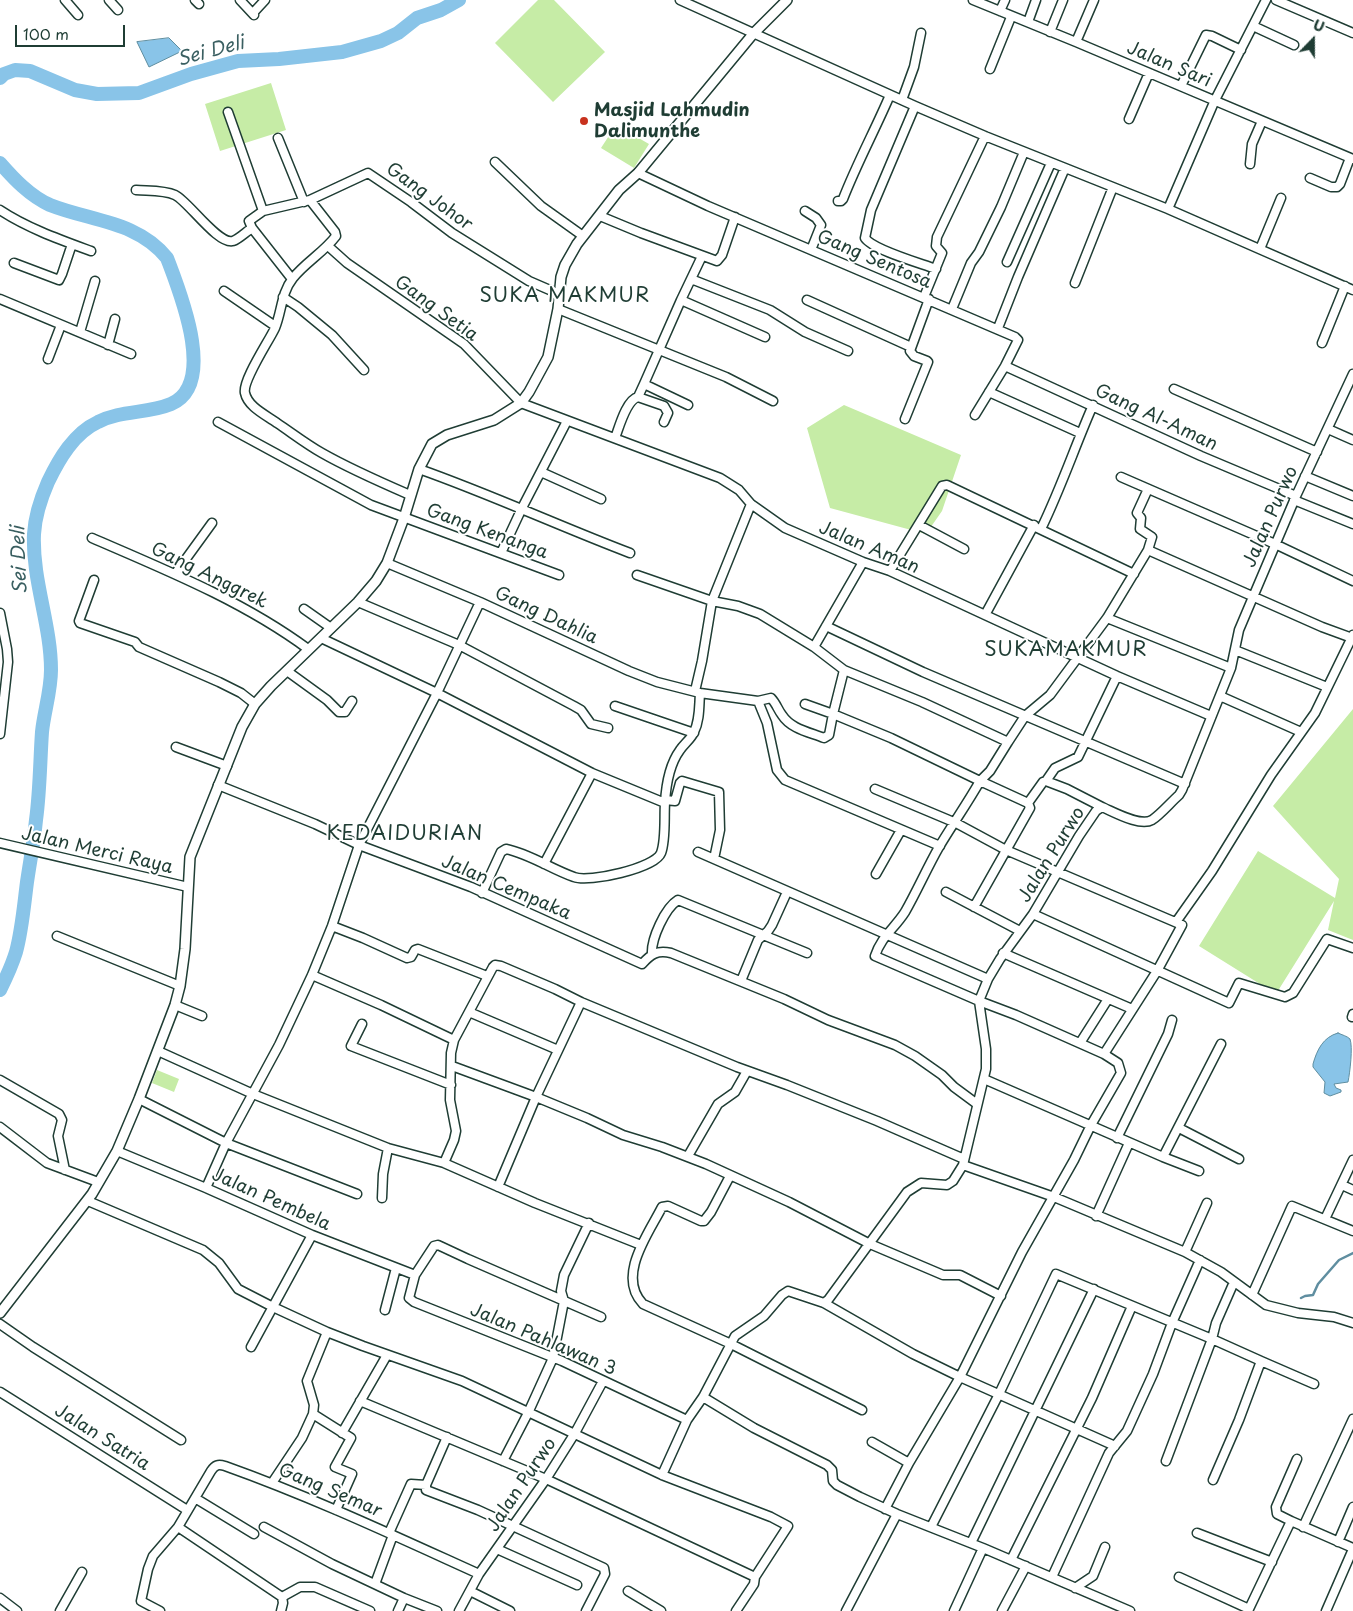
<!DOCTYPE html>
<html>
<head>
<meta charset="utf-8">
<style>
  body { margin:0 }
  #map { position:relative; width:1353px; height:1611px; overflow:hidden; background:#fff; font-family:"Playpen Sans",sans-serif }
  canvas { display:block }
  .north { position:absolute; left:1288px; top:15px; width:50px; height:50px; -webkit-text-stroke:4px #fff; paint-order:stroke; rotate:22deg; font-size:14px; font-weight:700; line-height:20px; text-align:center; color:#1f3d34 }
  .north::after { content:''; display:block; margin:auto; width:18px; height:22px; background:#1f3d34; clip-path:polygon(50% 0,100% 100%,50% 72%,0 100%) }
  .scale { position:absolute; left:15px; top:25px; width:110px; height:22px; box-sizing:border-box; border:2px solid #1f3d34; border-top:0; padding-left:6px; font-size:15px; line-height:18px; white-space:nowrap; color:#1f3d34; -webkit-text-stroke:4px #fff; paint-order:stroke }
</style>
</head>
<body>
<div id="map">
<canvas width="1353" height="1611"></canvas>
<div class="north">U</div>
<div class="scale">100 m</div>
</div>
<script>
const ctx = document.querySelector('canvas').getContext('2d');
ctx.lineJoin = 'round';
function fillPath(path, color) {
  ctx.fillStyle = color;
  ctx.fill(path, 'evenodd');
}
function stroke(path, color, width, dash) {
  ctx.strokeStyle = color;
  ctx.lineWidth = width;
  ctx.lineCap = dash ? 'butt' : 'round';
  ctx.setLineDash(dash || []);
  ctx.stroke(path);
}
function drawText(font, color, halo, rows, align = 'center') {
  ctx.font = font + ' "Playpen Sans",sans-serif';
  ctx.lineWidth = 4;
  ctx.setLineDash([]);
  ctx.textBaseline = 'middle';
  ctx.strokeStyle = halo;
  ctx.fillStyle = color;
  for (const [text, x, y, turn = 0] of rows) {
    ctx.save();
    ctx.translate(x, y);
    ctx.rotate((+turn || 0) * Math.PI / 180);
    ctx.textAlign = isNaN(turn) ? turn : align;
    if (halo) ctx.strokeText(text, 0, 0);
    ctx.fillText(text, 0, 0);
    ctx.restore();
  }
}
const green = new Path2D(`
  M538,0h16l51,52 -52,50 -58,-59z
  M271,83l15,47 -66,21 -15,-47z
  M616,125l33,19 -15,24 -33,-20z
  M844,405l117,50 -19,56 -16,23 -96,-26 -23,-80z
  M1353,709v231l-25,-10 6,-29 -58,93 -77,-48 59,-95 77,47 4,-19 -66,-73z
  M157,1070l22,9 -5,13 -22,-9z`);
const water = new Path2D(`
  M169,38l13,13 -33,16 -12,-25z
  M1338,1033c4,2 9,3 12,6 3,8 0,33 -2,43l-14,2 2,4 5,2v2l-11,4 -6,-3 1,-11 -12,-15v-3c4,-14 10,-27 25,-31z`);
const stream = new Path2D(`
  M1301,1298l4,-2 8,-1 5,-11 21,-24 14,-7`);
const river = new Path2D(`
  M0,78l4,-4 11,-4 15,1 45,19 22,4 42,-1 52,-19 47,-13 41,-2 63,-7 39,-11 17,-8 19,-15 24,-8 18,-10
  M0,163c14,16 30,33 50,42 40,16 88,16 117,53 12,32 51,126 4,146 -24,10 -50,6 -73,18 -24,11 -39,37 -50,60 -7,16 -13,34 -14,52 -2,46 17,90 17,136 0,21 -7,42 -9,62 -2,29 -2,59 -6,88 -2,21 -6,41 -9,62 -3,23 -5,48 -11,70 -4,13 -10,26 -16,38`);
const minor = new Path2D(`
  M65,0l13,15
  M109,0l9,10
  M195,0l4,4
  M240,0l14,15
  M680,0l235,106 70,30 183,73 185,81
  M973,0l103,42 277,117
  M1276,0l77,33
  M1000,11l5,-11
  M253,13l12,-13
  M1028,22l8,-22
  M1253,26l41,19
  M1050,32l13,-32
  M1076,42l18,-42
  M990,69l21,-52
  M1181,86l25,-51 6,1 29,14
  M902,100l12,-33 7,-34
  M915,106l-44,104 -6,28c8,12 55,25 71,31
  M228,112l35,99
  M1129,119l20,-46
  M278,138l26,64
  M495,162l46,44 42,30
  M1250,164l2,-20 10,-23
  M638,173l70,33 307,131 3,3 -13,26 -30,49
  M1310,178l21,9h6l3,-3 10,-26
  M136,190c13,1 28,0 39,5 13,6 43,50 58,46 6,-2 14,-10 19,-13
  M310,200l25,32 1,4c-12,16 -30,26 -43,42 -12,15 -11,33 -18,50 -6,13 -33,53 -30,65 3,14 21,22 32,30 15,10 29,21 45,30 28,16 58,29 88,42
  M838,201h3l2,-2c14,-36 32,-69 47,-104
  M1168,209l47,-109 51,-100
  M0,210c27,18 61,30 91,41
  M805,211l11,7 5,7 -10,25
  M600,216l41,17 76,28 5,-6 13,-38
  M328,246l19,17 117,81 57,59 199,75 19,12 12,14 34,24 78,34 27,9 227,105 94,40
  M1260,249l21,-51
  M1007,262l44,-99
  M14,263l45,17 3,-6 10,-30
  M292,279l-40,-51 -3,-7 14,-10 47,-11 58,-27 43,29 41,31 77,48 30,13
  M691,279l79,31 35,22 43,19
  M1075,283l38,-96
  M224,291l51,35
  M283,297l15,10 34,28 32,35
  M924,297l18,-44 -6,-7 1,-9 48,-101
  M0,299l131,55
  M681,300l84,37
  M807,300l104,47
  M558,309l168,68 47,24
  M952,309l19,-46 8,-11 22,-45 23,-55
  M998,328l20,-51 47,-109
  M80,332l15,-51
  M1322,343l23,-57
  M108,345l7,-26
  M48,359l13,-34
  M1005,366l196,90 95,40
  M644,384l44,21
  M1174,389l143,63
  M989,392l91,41
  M638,397l26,9 4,7 -4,9
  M905,419l23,-57 -1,-1 -13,-5 -4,-5 19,-52
  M218,422l153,83 188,70
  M1328,429l25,11
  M615,438c4,-10 11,-38 23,-41l6,-13 37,-84 21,-44
  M419,469c71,25 140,57 211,84
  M541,472l60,27
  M1305,476l48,20
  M1121,477l154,67 78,37
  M1148,489l-11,24 4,5 -1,11 12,8 -4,13
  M1294,500l59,24
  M919,525l45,24
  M1041,529c20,-41 34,-83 52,-124
  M92,538c74,32 151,63 216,111
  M501,553l21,-45 45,-87
  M387,563l93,39 149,69 28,11 43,11 58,8 9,22 10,47 8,10 155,66
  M890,571l52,-85 5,-1 187,89
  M175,574l37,-51
  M637,575l75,26 26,5 22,8 54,33 30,23 78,32 86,40 17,-26 25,-21 57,-77 41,-68 174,77 30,11
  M94,580l-15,41 1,2 55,19 4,5 80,35 22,11 14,11
  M358,602l101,43 115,61 7,4 10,14 17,4
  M304,609l27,19
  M0,613l7,36 1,13 -8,72
  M985,615l49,-90
  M1107,618l124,50
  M826,626l97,46 262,112
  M321,638l116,55 155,80 73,30c-1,14 1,37 -4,50 -6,15 -72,30 -87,24 -23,-8 -44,-23 -68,-28l-5,3 -19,41
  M814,647l49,-85
  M1235,650l92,37
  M844,670l-11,44 58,24 89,43 10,-10 18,-29
  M287,671l40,29 12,12h6l7,-11
  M695,691l7,-30 10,-60 39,-97
  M1220,696l81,36
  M758,701l13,-3c5,5 7,12 11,17 9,14 27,17 42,23l5,-3 4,-21 -28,-10
  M615,706l79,27
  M176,747l51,19
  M1046,781l9,-13 23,-11 39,-81
  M218,785l97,39 44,21 112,42 171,77c9,-10 15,-14 29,-11l113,46 44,21 67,25 20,11 27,19 12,12 23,17
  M875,789l81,34 50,27 176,75 -25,46 -53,83
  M665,800l10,1 5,-18 2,-2 37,11 1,38 -6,29 274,120
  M665,803c1,-18 4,-38 15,-53 4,-6 11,-11 14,-18 6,-12 5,-26 6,-39
  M0,843l188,44
  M698,852l16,7
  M544,864l48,-91
  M876,874l25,-44
  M946,892l74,39
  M974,907l56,-99 -2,-5 15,-21 3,-1 21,8 35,18
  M1033,914l196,89 10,-20 46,14 8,-4 34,-54 26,9
  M1176,922l36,-51 59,-96 44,-62 38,-78
  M332,926l31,12 44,20 4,-1 4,-7 3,-1 69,27
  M57,936l123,50
  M1003,953l129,56
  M652,954c-1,-15 13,-46 26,-54l129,53
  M312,975l69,30 73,35
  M741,981l17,-41 10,-9 4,-6 15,-33
  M175,1005l27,11
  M469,1012l89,38
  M1352,1017l1,-3
  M362,1024l-11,22 100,39
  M1080,1043l28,-44
  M158,1051l95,43 135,54 56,15 91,40 106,42
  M452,1066l84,31 51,21 36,17 39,12 44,17 83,38 81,42 73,31h17l41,21
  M984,1079l179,78
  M0,1080l59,34 3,6 -4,16 7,34
  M139,1099l87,44 131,51
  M0,1127l47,36 51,19
  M1179,1128l60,31
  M1117,1138l51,-104 4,-14
  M117,1151l89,37 106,47 103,40
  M688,1156l30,-52 17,-12 12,-21
  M444,1163l10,-23 2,-9 -6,-31 1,-47 3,-13 39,-73 2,-2 6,1 54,23 26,13
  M963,1165l91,32 131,55 36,20 45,33 32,8 36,4 19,6
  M1199,1171l-36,-14 58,-113
  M730,1176l-19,36 -7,9h-3l-33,-15 -6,1c-13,26 -46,69 -19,97l88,40 131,66
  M1342,1185l11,5
  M498,1187l38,-90 45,-95 156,65 50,18 90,36 87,38
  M206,1188l20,-45 53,-98 33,-70 20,-49 27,-81 78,-152 43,-91
  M382,1198l1,-24 5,-26
  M88,1201l115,49 16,13 19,26 35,18 54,25 36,14 99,35 200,94 109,42 17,9 -33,51 -1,7 -18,27
  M1096,1216l33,-73
  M1325,1219l28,-59
  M1185,1252l22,-49
  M1252,1295l40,-89 61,25
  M824,1303l4,-3 79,-108 14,-9 26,2 6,-4 10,-16 23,-96v-20l-7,-48 9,-22 12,-20 33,-45 46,-78 17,-25 6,-4c12,5 38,20 50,13 9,-6 18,-17 27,-25l3,-5 49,-122 8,-38 14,-33 43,-101 57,-122
  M385,1310l11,-42
  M601,1317l-133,-58 -30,-14 -4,1 -19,29 -6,23 5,4 148,59 125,59
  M0,1324l33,23 148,93
  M251,1347l61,-112
  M1261,1361l53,23
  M0,1392l187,118
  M703,1397l51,31 73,37 5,5 1,11 4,4 23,12 37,17 86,34 147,63
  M360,1401l186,78 209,98
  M313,1414l38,24 -16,29 17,7 -16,36
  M342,1433l45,-78
  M447,1437l-21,48v5l52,20 126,58 1,6 -19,37
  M872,1442l37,21
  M503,1461l25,-48 25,-55 11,-57 -3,-10 3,-16 25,-52
  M662,1475l25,-55 16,-23 32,-61 29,-20 18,-21 6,-4 36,12 89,51 47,23 155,69
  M1213,1480l26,-60 22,-59 -49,-22 4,-16 18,-41
  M272,1483l30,-45 11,-24 1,-9 -7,-24 20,-49
  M195,1498l59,36
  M885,1509l24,-46 51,-86 62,-125 52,-92 17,-35 30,-52 -3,-10 -14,-9 -88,-39 -37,-14 -104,-45c6,-19 19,-27 30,-44 12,-21 22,-44 34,-65 13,-22 28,-43 41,-66l48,22
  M1291,1521l-14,-7 -1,-7 21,-48
  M178,1527l104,70 1,6 -2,8
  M264,1527l68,37 72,34 33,13
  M931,1527l68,-133 57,-120 156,65 -46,122
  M1303,1527l50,-108
  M389,1533l22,-49 15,1
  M1197,1533l75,29
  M1338,1542l15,-35
  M971,1543l123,-254
  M497,1549l80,36
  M1011,1560l81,-162 40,-92
  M1052,1577l57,-124 18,-22 26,-57 19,-51 28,-63
  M1179,1577l70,32
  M375,1584l18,-49
  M1075,1588l18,-12 12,-29
  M470,1591l40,20
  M628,1591l33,20
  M282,1597l18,-10h15l55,24
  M0,1598l17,13
  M60,1611l22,-39
  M160,1611l-19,-10 7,-32 5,-13 25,-29 33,-56c4,-6 7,-7 14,-5 87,31 170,70 254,108
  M398,1611l6,-13
  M459,1611l20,-37 67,-95 29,-46 28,-52
  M846,1611l51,-97
  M954,1611l29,-63
  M1002,1611l24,-45
  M1248,1611l43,-90 62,27
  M1326,1611l27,-62`);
const major = new Path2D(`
  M0,1313l92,-119 25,-43 22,-52 36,-94 5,-19 5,-37 5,-92 52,-130 13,-23 16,-18 87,-84 18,-21 11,-18 17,-45 15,-49 13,-25 15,-9 47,-15 27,-17 8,-11 19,-35 10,-48 3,-32 4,-12 12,-21 42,-54 19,-17 115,-139 34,-34`);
const markers = [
  [584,121,5,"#c8321e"]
];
const streetNames = [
  ["Jalan Sari",1169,65,23],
  ["Gang Johor",429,197,36],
  ["Gang Sentosa",874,260,23],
  ["Gang Setia",436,309,36],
  ["Gang Al-Aman",1156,418,25],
  ["Jalan Purwo",1271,517,-66],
  ["Gang Kenanga",487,532,20],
  ["Jalan Aman",869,548,23],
  ["Gang Anggrek",209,576,26],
  ["Gang Dahlia",546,616,25],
  ["Jalan Merci Raya",97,851,13],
  ["Jalan Purwo",1052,855,-58],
  ["Jalan Cempaka",506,888,23],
  ["Jalan Pembela",271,1200,24],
  ["Jalan Pahlawan 3",543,1340,23],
  ["Jalan Satria",102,1438,32],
  ["Jalan Purwo",522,1485,-56],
  ["Gang Semar",330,1491,23]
];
const poiNames = [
  ["Masjid Lahmudin",594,111],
  ["Dalimunthe",594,132]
];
const waterNames = [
  ["Sei Deli",211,52,-15],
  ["Sei Deli",20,560,-92]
];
const quarterNames = [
  ["SUKA MAKMUR",565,296],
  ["SUKAMAKMUR",1066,650],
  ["KEDAIDURIAN",405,834]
];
fillPath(green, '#c6eca6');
fillPath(water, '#89c4e8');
stroke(water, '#5f8ea0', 1);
stroke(stream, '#5f8ea0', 2.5);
stroke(river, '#89c4e8', 14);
stroke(minor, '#1f3d34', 11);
stroke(major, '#1f3d34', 12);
stroke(minor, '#fff', 8);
stroke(major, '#fff', 9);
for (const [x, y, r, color] of markers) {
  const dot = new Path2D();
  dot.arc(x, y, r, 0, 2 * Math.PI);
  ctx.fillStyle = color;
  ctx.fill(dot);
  stroke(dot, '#fff', 2);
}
drawText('18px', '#1f3d34', '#fff', streetNames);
drawText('bold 18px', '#1f3d34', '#fff', poiNames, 'left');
drawText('italic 19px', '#3a5f61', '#fff', waterNames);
ctx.letterSpacing = '1px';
drawText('20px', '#1f3d34', '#fff', quarterNames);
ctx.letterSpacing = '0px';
</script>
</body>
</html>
